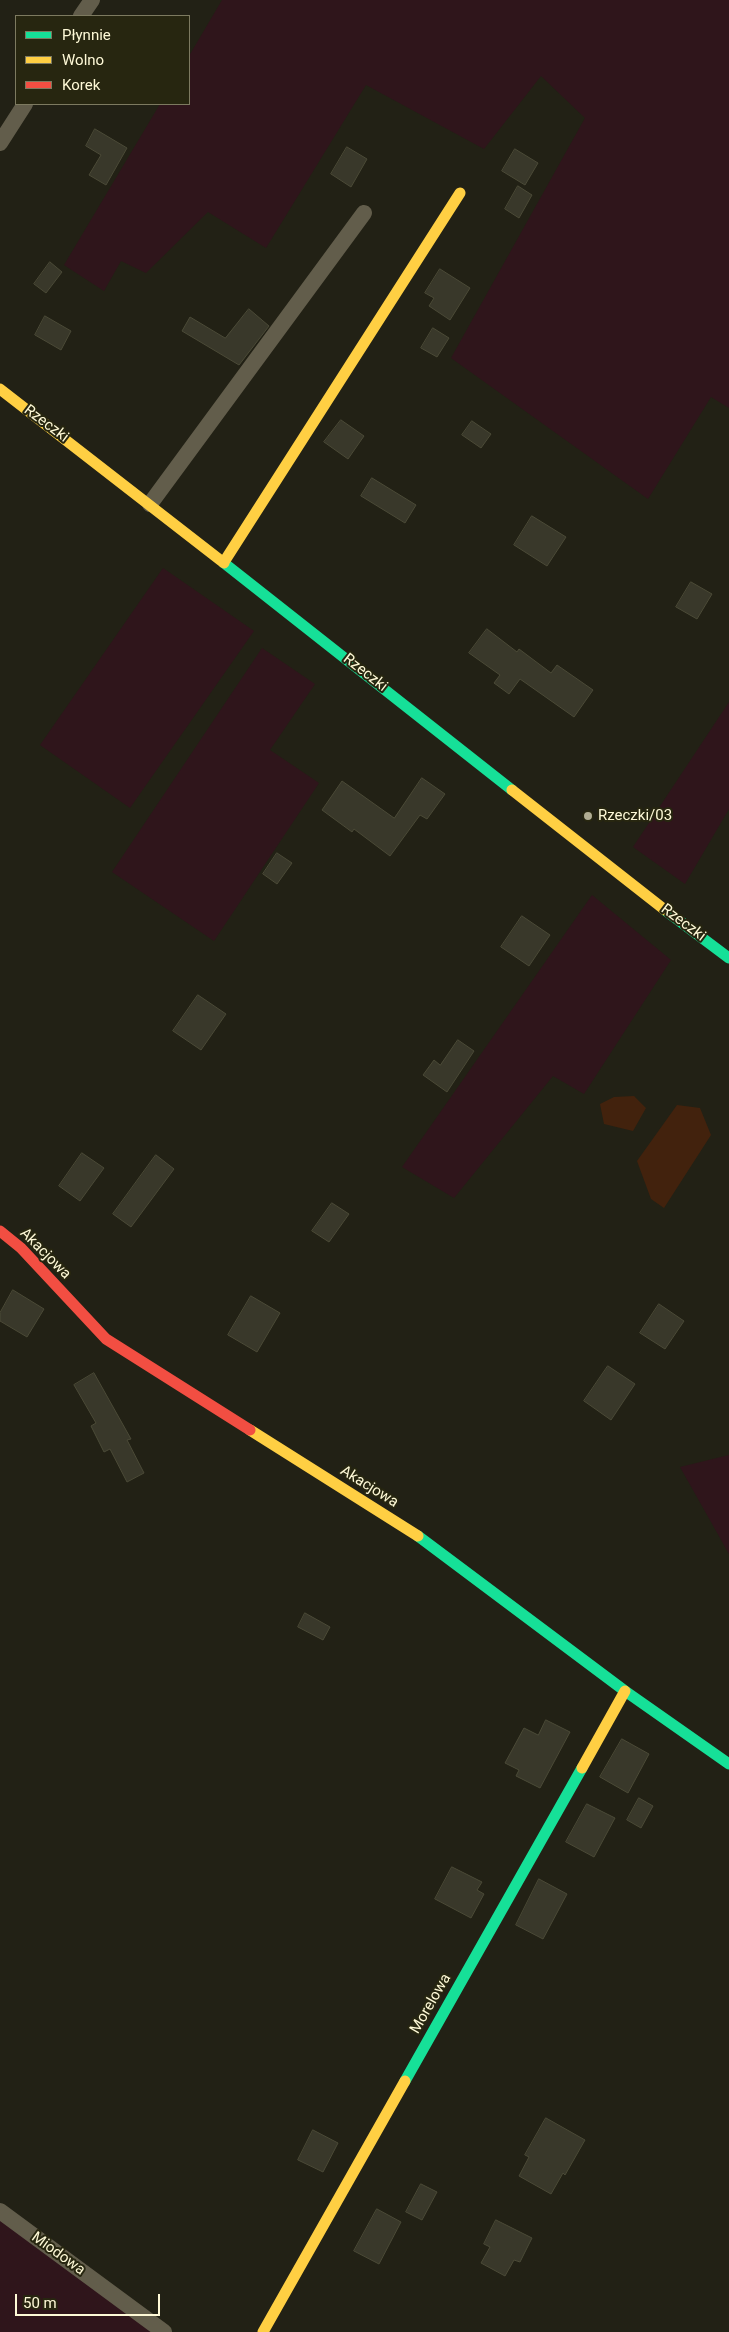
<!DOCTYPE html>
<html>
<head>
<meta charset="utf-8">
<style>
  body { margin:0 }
  #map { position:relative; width:729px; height:2332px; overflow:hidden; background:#222115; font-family:Roboto,sans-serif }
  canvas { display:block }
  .legend { position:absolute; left:15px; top:15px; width:175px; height:90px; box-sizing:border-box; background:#272610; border:1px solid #7d7a60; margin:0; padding:6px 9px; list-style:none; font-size:15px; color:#fef9d7 }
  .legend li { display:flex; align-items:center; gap:10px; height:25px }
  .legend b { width:25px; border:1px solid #7d7a60 }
  .scale { position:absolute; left:15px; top:2294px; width:145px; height:22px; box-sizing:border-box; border:2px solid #fef9d7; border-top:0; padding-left:6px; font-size:15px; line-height:18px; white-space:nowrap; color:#fef9d7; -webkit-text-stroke:4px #272610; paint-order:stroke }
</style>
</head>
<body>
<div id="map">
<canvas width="729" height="2332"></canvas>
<ul class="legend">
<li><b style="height:6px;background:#16e098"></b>Płynnie</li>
<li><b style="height:6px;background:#ffcf43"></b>Wolno</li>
<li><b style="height:6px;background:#f24e42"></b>Korek</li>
</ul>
<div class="scale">50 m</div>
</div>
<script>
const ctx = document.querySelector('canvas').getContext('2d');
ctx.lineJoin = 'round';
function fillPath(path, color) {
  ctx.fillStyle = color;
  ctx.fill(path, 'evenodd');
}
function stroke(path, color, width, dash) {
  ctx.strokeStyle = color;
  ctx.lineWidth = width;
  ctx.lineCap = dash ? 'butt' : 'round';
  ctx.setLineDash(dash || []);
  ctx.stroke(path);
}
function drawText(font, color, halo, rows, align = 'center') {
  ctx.font = font + ' Roboto,sans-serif';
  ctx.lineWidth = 4;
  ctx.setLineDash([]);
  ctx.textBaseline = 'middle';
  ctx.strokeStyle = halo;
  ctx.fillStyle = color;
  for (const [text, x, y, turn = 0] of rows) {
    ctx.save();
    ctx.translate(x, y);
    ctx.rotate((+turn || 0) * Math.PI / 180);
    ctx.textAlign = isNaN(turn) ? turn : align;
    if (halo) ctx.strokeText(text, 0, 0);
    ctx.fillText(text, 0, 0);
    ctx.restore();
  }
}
const green = new Path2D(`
  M222,0h507v408l-18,-11 -63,102 -197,-141 134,-240 -44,-42 -57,73 -118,-64 -100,163 -58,-36 -62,61 -25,-12 -17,30 -40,-26 96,-161h29v-48z
  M163,568l91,63 -124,177 -90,-63z
  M262,648l53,36 -45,66 49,33 -105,158 -102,-69z
  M729,702v107l-44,75 -52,-37z
  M592,895l79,65 -87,134 -31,-18 -99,122 -52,-31z
  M729,1455v99l-49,-87z
  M0,2211l164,121h-164z`);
const water = new Path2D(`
  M634,1096l12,12 -13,23 -29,-7 -4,-20 14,-7z
  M677,1105l23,3 11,27 -47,73 -13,-9 -14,-38z`);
const building = new Path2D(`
  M95,129l32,19 -21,37 -17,-10 12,-20 -15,-9z
  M347,147l20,12 -16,28 -20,-13z
  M515,149l23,14 -13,22 -23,-14z
  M518,186l14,9 -13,23 -14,-9z
  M50,262l12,10 -16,21 -12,-9z
  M440,269l30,19 -20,32 -21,-14 5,-8 -9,-5z
  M249,309l20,17 -30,39 -57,-34 8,-14 35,21z
  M45,316l26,15 -10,19 -26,-15z
  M433,328l16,10 -12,19 -16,-9z
  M341,420l23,16 -16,23 -24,-17z
  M472,421l19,13 -10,14 -19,-13z
  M372,478l44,27 -11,18 -44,-27z
  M532,516l34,21 -19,29 -33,-21z
  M691,582l21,12 -15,25 -21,-12z
  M487,629l30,23 2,-3 32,24 6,-8 36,25 -19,27 -54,-38 -11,15 -15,-11 6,-8 -31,-22z
  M422,778l23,16 -18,25 -7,-4 -30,41 -36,-27 -2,3 -30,-22 20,-29 52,37z
  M277,853l15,10 -15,21 -14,-10z
  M522,916l28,19 -21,31 -28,-19z
  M198,995l28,19 -25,36 -28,-19z
  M458,1040l16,11 -27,41 -24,-17 11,-15 6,5z
  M82,1153l22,15 -24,33 -21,-15z
  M156,1155l18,14 -43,58 -18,-13z
  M332,1203l17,11 -20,28 -17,-11z
  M13,1290l31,19 -17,28 -27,-16v-8z
  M251,1296l29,17 -23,39 -29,-17z
  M659,1304l25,17 -19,28 -25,-16z
  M608,1366l27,18 -24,36 -27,-19z
  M94,1373l37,66 -4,1 17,33 -17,9 -17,-33 -6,3 -13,-26 5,-3 -22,-38z
  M305,1613l25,14 -7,13 -25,-13z
  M546,1720l24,12 -30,56 -24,-12 3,-6 -14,-7 19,-35 14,7z
  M622,1739l27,15 -21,39 -28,-16z
  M639,1798l14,8 -12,22 -14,-8z
  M587,1804l28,14 -21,39 -28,-15z
  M452,1867l30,15 -5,8 7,4 -13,24 -36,-19z
  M539,1879l28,15 -24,45 -27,-14z
  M546,2118l39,22 -20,35 -2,-2 -12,21 -32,-18 10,-19 -4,-2z
  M313,2130l25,13 -15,29 -25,-12z
  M421,2184l16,8 -15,28 -16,-8z
  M377,2209l24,13 -22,42 -25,-13z
  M496,2220l36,18 -12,24 -6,-2 -9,16 -24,-13 9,-16 -6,-3z`);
const street = new Path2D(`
  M81,16l11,-16
  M0,143l25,-39
  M150,504l214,-291
  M0,2211l164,121`);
const fast = new Path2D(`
  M224,563l288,227
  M665,910l64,48
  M418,1536l207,155 104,73
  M405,2081l177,-313`);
const slow = new Path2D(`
  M0,389l224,174
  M224,562l236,-369
  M512,790l153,120
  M250,1430l168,106
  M582,1768l43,-77
  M263,2332l142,-251`);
const jam = new Path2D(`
  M0,1231l21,17 85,91 144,91`);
const markers = [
  [588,816,5,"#b1ad93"]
];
const streetNames = [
  ["Rzeczki",46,424,37],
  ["Rzeczki",365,673,38],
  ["Rzeczki",683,923,37],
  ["Akacjowa",45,1254,45],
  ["Akacjowa",369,1487,32],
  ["Morelowa",431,2004,-60],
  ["Miodowa",58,2254,36]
];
const poiNames = [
  ["Rzeczki/03",598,816]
];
fillPath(green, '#2f151b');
fillPath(water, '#42220d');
fillPath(building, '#39382a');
stroke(building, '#4b4a37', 1);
stroke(street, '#625d4b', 16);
stroke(fast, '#16e098', 11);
stroke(slow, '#ffcf43', 11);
stroke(jam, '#f24e42', 11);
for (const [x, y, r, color] of markers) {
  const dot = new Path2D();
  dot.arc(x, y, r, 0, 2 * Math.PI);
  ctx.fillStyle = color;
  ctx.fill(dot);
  stroke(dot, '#272610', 2);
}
drawText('15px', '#fef9d7', '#272610', streetNames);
drawText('15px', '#fef9d7', '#272610', poiNames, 'left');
</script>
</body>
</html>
